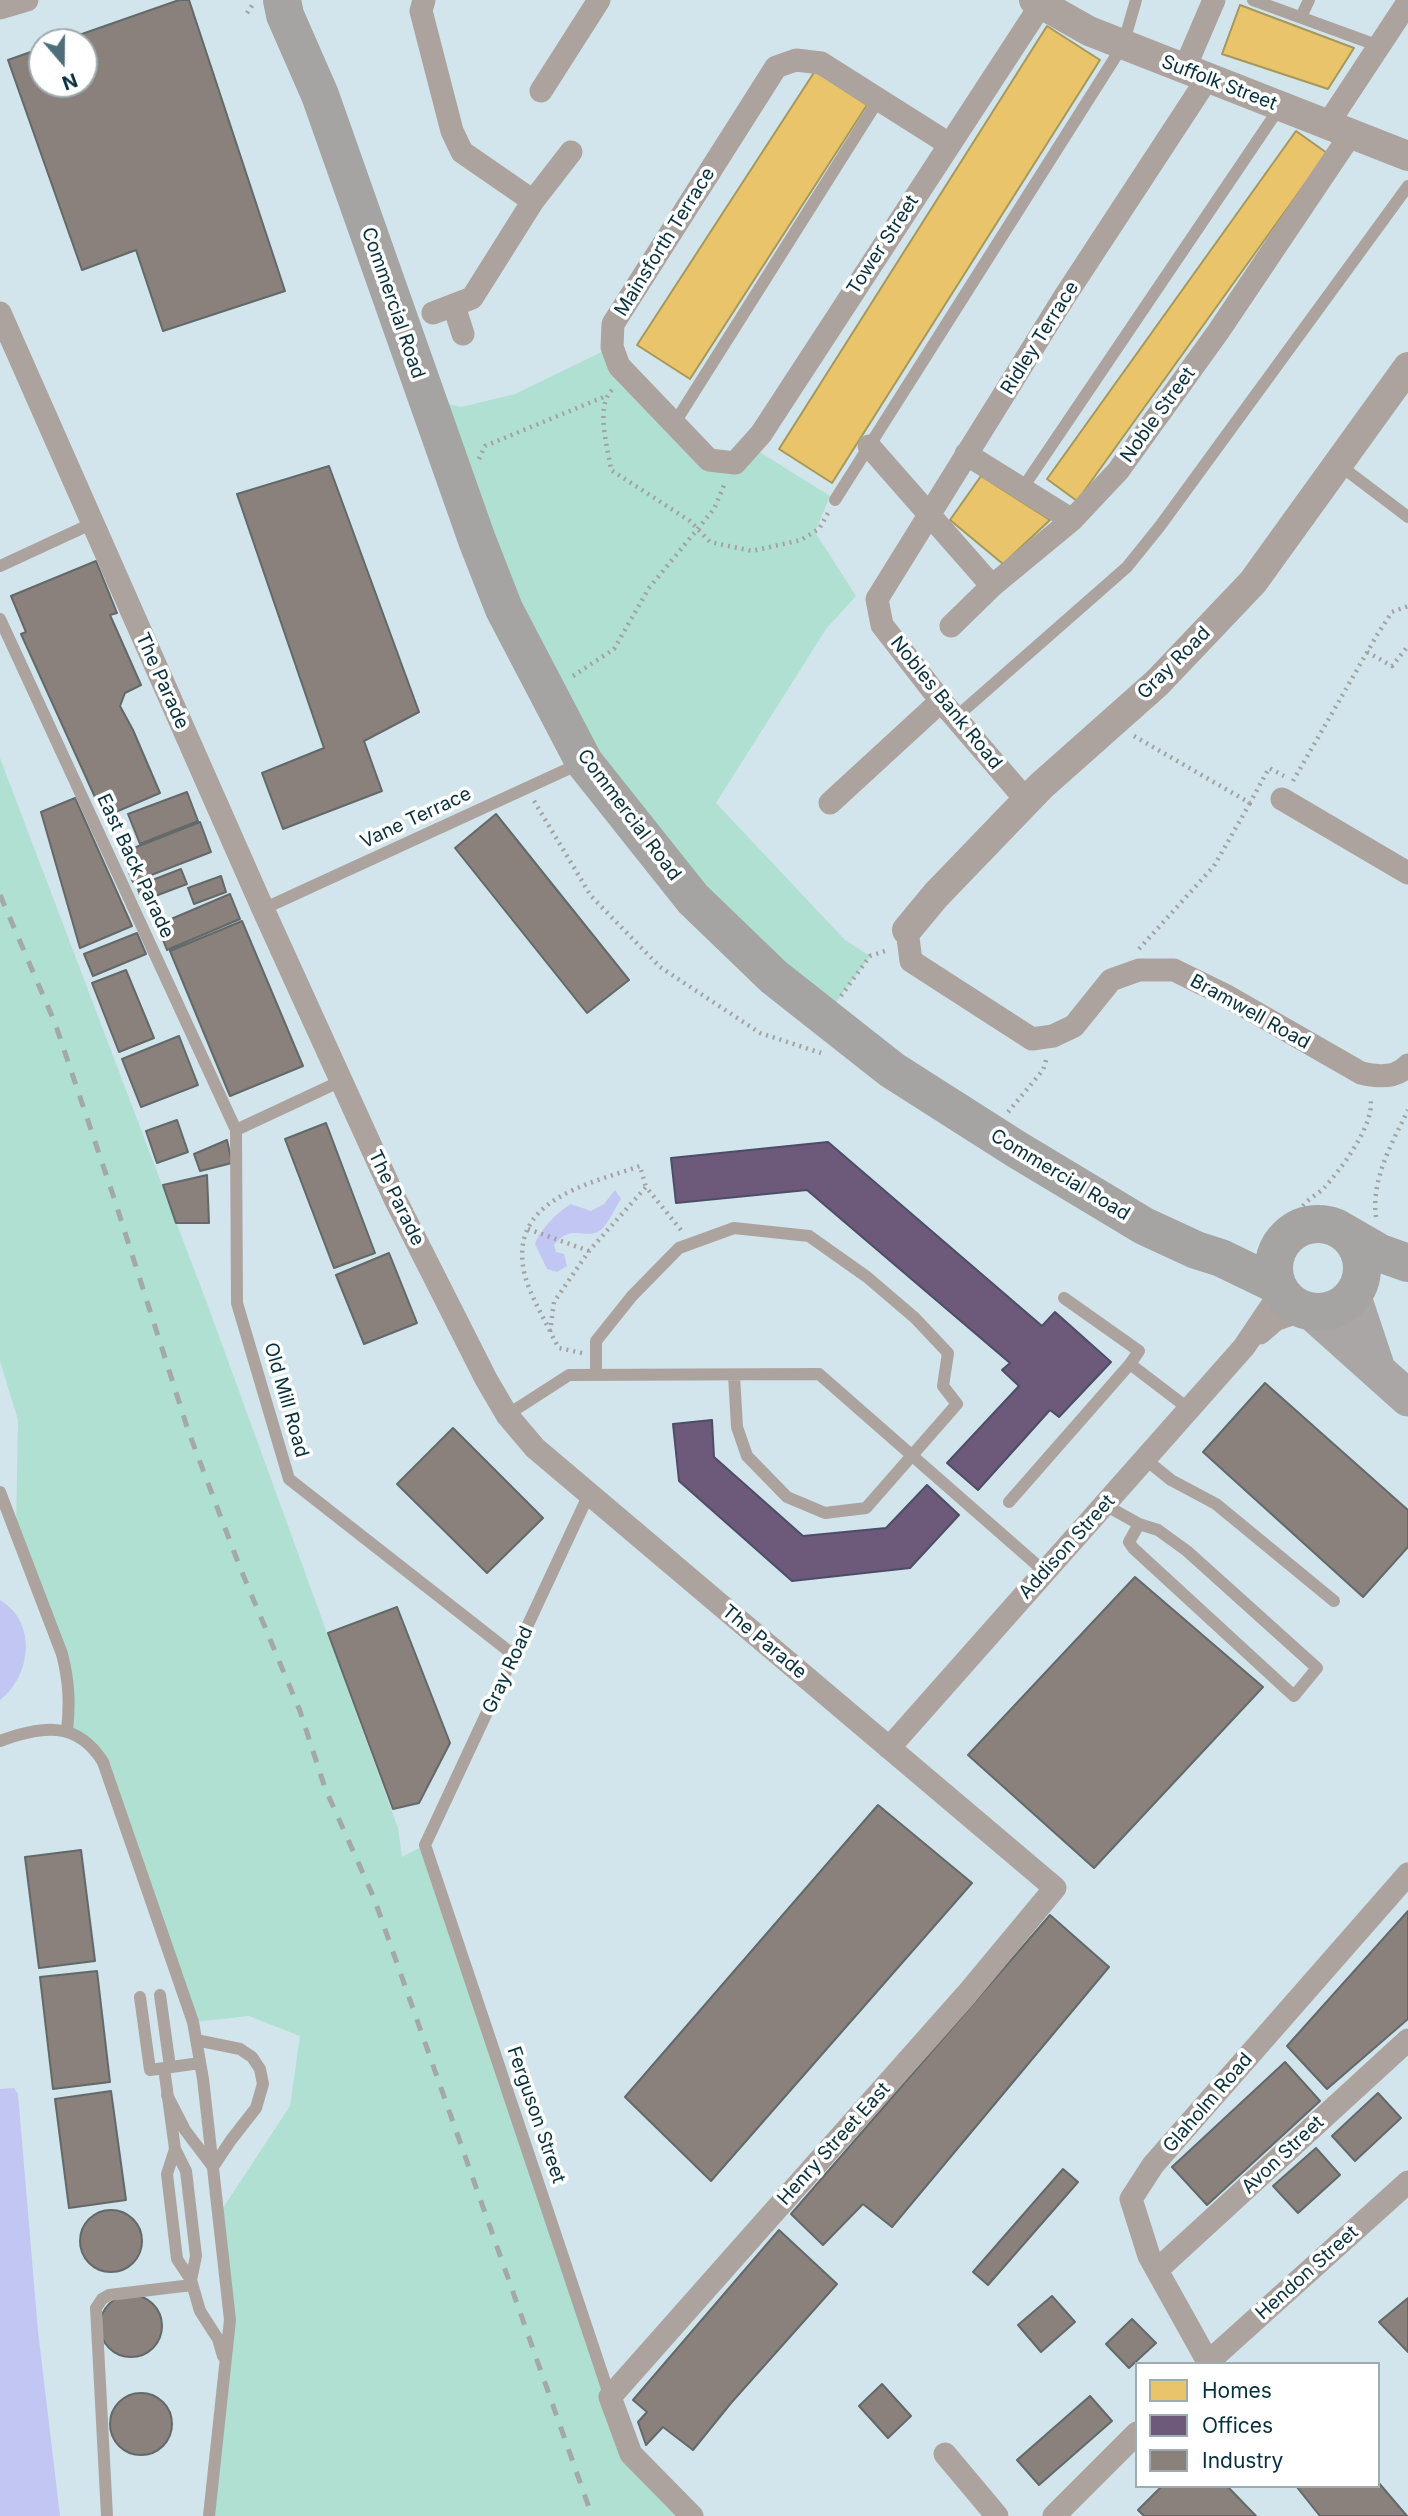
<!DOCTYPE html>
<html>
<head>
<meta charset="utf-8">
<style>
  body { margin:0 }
  #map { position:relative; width:1408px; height:2516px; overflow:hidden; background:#d2e5ec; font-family:Inter,sans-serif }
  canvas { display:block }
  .legend { position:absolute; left:1135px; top:2362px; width:245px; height:126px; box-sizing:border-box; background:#fff; border:2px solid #9cacb1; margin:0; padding:9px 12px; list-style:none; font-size:21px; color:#07303d }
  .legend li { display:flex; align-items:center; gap:14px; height:35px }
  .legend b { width:35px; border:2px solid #9cacb1 }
  .north { position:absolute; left:28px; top:28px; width:70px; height:70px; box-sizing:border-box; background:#fff; border:2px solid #9cacb1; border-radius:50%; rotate:160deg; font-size:19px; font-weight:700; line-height:28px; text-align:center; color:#07303d }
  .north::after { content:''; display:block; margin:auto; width:24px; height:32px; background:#4e6f7a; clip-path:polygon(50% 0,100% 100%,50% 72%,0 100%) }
</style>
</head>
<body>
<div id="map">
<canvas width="1408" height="2516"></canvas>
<ul class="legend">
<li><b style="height:19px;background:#e9c46a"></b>Homes</li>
<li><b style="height:19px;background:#6d597a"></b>Offices</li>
<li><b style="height:19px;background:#8a817c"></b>Industry</li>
</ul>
<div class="north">N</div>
</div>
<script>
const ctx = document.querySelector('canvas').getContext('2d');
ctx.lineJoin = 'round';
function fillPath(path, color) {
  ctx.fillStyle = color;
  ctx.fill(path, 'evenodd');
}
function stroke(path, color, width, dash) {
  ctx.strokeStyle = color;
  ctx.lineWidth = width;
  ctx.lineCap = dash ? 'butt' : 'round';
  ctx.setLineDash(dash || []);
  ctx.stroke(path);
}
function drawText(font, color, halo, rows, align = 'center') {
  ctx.font = font + ' Inter,sans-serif';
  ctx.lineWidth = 7;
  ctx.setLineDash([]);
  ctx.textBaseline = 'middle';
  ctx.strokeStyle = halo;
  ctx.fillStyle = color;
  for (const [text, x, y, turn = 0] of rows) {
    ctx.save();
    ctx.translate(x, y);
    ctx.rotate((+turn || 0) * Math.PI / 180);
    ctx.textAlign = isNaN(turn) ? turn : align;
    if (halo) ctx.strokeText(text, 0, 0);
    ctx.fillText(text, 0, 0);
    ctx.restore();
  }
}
const green = new Path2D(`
  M612,347l97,113 41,-14 80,50 -15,36 41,64 -30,33 -110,174 129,137 25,16 -45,61 -241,-255 -157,-363 34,8 54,-13z
  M0,758l208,548 190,522 4,29 23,-12 206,609 61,62h-483l21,-196 -11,-106 71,-108 10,-70 -51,-20 -56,6 -90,-260 -36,-31 4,-34 -55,-164 2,-113 -18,-59z`);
const water = new Path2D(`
  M615,1190l6,9c-6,9 -11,21 -18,29 -16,15 -31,-7 -49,17l2,7 8,2 3,12 -10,6 -10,-3 -12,-25c5,-14 22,-32 36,-40l20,7 13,-7z
  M0,1600c37,22 32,75 0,100z
  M14,2088l4,6 20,237 22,185h-60v-427z`);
const homes = new Path2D(`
  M1240,5l114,43 -26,41 -106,-35z
  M1047,26l53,34 -268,423 -53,-34z
  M815,71l52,34 -177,274 -53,-34z
  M1296,131l31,22 -250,348 -30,-22z
  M981,476l69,44 -47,44 -53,-44z`);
const offices = new Path2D(`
  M828,1142l214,184 13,-14 56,50 -52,55 -9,-7 -72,80 -31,-27 72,-77 -17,-16 8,-7 -203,-173 -131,13 -5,-45z
  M712,1420l2,37 89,79 83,-8 41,-43 32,30 -49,53 -118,13 -113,-100 -6,-57z`);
const industry = new Path2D(`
  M179,0h10l96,291 -122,40 -27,-81 -54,20 -74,-210 34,-12v36h42v-42h-25z
  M329,466l90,246 -55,29 18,50 -99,38 -21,-56 62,-25 -87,-254z
  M96,561l21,52 -7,2 31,70 -16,8 -5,13 13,24 27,63 -56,24 -83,-183 5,-2 -15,-36z
  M187,792l11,29 -58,23 -12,-30z
  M75,798l57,128 -52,22 -39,-136z
  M496,814l133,166 -42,33 -132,-165z
  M200,822l11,30 -78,30 -12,-29z
  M181,869l6,15 -45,17 -5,-15z
  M221,876l5,16 -32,12 -6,-16z
  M230,894l10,25 -73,31 -10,-25z
  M242,921l61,145 -73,30 -60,-145z
  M137,933l9,21 -53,22 -9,-22z
  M126,970l28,68 -35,14 -27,-69z
  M179,1036l19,49 -57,22 -19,-48z
  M177,1120l11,32 -31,11 -11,-32z
  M326,1123l49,130 -41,15 -49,-129z
  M227,1140l5,23 -32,8 -6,-17z
  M207,1175l2,48h-33l-13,-38z
  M389,1253l28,70 -53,21 -28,-69z
  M1265,1383l143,127v37l-45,50 -160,-145z
  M453,1428l90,90 -56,55 -90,-89z
  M1135,1577l128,110 -169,181 -126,-113z
  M397,1607l53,136 -31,60 -26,6 -65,-176z
  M878,1805l94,78 -261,298 -86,-84z
  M81,1850l14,111 -56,7 -14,-111z
  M1408,1911v108l-81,70 -40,-43z
  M1050,1915l59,52 -217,260 -29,-23 -40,41 -32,-31z
  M97,1971l13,111 -57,7 -13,-112z
  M1285,2062l35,39 -113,104 -35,-38z
  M111,2091l15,109 -57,8 -14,-109z
  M1378,2093l23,25 -46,43 -23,-25z
  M1316,2148l24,27 -42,38 -25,-27z
  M1063,2169l15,13 -90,103 -15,-13z
  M80 2241a31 31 0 1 1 62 0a31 31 0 1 1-62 0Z
  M779,2230l58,54 -106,119 -38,47 -30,-23 -17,18 -8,-23 9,-10 -14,-12z
  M100 2326a31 31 0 1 1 62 0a31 31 0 1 1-62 0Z
  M1052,2296l23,26 -34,30 -23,-27z
  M1408,2298v54l-29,-30z
  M1132,2319l24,24 -27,25 -23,-24z
  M882,2384l29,32 -23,22 -29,-32z
  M110 2424a31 31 0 1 1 62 0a31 31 0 1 1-62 0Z
  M1090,2396l22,25 -73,64 -22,-25z
  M1378,2482l29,34h-87l-24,-30h82z
  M1162,2486h65l29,30h-112l-6,-6z`);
const path = new Path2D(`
  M247,13l6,-9
  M612,390c-17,17 -4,58 -1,80l79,51 20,21 42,9 49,-11 18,-11 9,-16
  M479,459l6,-13 121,-50
  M1367,652l25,14 16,-20
  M573,676l41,-27 35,-61 65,-79 11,-26
  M1134,736l116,67 19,-35 15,8
  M1293,781l84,-146 15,-23 16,-6
  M534,801l57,95 69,71 100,66 61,20
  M1139,949l75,-83 36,-63
  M841,996l29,-40 18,-6
  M1008,1112l35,-42 4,-13
  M1376,1217c-5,-38 16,-74 32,-107
  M528,1229l61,22
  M1293,1232c3,-8 5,-19 10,-26 5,-7 15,-12 21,-18 17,-19 53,-66 46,-91
  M550,1331c-9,-18 -20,-37 -25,-55 -19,-76 61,-91 115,-110l6,21
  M582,1353l-23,-5 -9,-16 4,-30 35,-51 57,-64 35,43`);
const service = new Path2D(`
  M1253,0l126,46
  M1301,17l8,-17
  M674,424l205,-325
  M1338,464l70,53
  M1022,489l258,-382
  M835,500l288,-455 13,-45
  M0,566l93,-43
  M0,619l236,511 1,173 52,176 226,177
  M955,718l172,-151 33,-41 248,-340
  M263,909l318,-146
  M236,1130l105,-49
  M1064,1298l75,53 -9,13
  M596,1375v-34l36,-45 47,-48 55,-20 75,8 58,41 48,41 33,35 -5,33 14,18 -91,104 -41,5 -38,-16 -40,-41 -10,-29 -3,-52
  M507,1415l62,-40 250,-1 226,198
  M1145,1459l26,21 45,24 118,97
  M0,1492l62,162c7,27 8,49 5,77
  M589,1494l-164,351 185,552
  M1009,1502l121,-138 59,45
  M1105,1505l34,19 19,6 29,21 130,117 -23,28 -161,-148 -4,-6 10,-18
  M0,1741c41,-15 77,-21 103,21l90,260 10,57 27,241 -21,196
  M160,1995l10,72
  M140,1997l10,73 50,-7
  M164,2068l11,81 11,22 10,85 -5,24
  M167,2095l18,35 28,37 18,-27 25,-32 7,-24 -3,-15 -8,-12 -12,-8 -44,-9
  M175,2149l-8,25 10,85 14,21 9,31 18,28 5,17
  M107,2516l-11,-208 6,-9 7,-4 83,-10`);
const minor = new Path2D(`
  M424,0l-3,11 31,120 10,21 71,49
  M0,8l27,-8
  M1184,70l30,-70
  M541,91l58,-91
  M1327,125l81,-123
  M949,144l-128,-81 -25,-3 -20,7 -163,257 -1,23 7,19 90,94 26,3 26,-29 283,-434
  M454,306l9,28
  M0,313l263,596 132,290 91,180 21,36 28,33 520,440 -88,106 -357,403 21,57 61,62
  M433,313l39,-15 61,-97 38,-49
  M869,446l123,140
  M966,454l106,66
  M951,626l41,-40 80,-66 46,-49 100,-139 133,-198
  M1282,799l126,74
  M1027,801l-86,-100 -59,-76 -5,-26 188,-303 142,-217
  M830,803l111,-102
  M907,930l4,31 121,78 21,-3 21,-10 37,-46 28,-10h35l51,25 136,78c16,4 35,6 47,-8
  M1260,1333l15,-13 28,-10
  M889,1748l355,-401 37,-55
  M1157,2270l251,-230
  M1208,2362l-59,-106 -18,-57 22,-34 255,-291
  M1206,2364l202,-182
  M945,2454l52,62
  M1054,2516l83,-83`);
const tertiary = new Path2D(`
  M1034,0l55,31 319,125
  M907,930l29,-35 105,-109 116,-103 96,-101 155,-215`);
const primary = new Path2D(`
  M1353,1297l24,72
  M1312,1312l96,86`);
const trunk = new Path2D(`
  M282,0l3,15 35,80 157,445 27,69 80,153 109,137 81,78 118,93 124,79 128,77 52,24 25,8 56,27
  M1274 1268a44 44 0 1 1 88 0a44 44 0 1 1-88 0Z
  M1342,1231l38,22 28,10`);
const rail = new Path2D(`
  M0,895l55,128 59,175 75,235 50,132 61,146 25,77 49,110 218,618`);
const streetNames = [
  ["Suffolk Street",1219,83,21],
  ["Mainsforth Terrace",665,242,-58],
  ["Tower Street",883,245,-57],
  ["Commercial Road",393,303,71],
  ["Ridley Terrace",1040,338,-58],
  ["Noble Street",1158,415,-54],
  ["Gray Road",1174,663,-45],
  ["The Parade",162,681,66],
  ["Nobles Bank Road",946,703,51],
  ["Commercial Road",629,815,53],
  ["Vane Terrace",416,818,-25],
  ["East Back Parade",135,866,65],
  ["Bramwell Road",1250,1012,29],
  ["Commercial Road",1060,1175,31],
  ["The Parade",396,1198,64],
  ["Old Mill Road",286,1400,74],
  ["Addison Street",1067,1547,-48],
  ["The Parade",764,1642,40],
  ["Gray Road",508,1670,-65],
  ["Glaholm Road",1208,2103,-49],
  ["Ferguson Street",536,2115,71],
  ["Henry Street East",834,2144,-48],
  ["Avon Street",1283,2155,-43],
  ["Hendon Street",1307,2273,-42]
];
fillPath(green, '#afe0d1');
fillPath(water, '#c1c7f2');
fillPath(homes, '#e9c46a');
stroke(homes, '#a5985c', 2);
fillPath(offices, '#6d597a');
stroke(offices, '#4e4d68', 2);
fillPath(industry, '#8a817c');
stroke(industry, '#636969', 2);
stroke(path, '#a2a2a1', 4.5, [2, 5]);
stroke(service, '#ada39e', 12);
stroke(minor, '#ada39e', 23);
stroke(tertiary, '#ada39e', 30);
stroke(primary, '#a9a6a5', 37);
stroke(trunk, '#a6a4a2', 38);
stroke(rail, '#a3a9a9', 5, [12, 12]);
drawText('19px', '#07303d', '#fff', streetNames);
</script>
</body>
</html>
